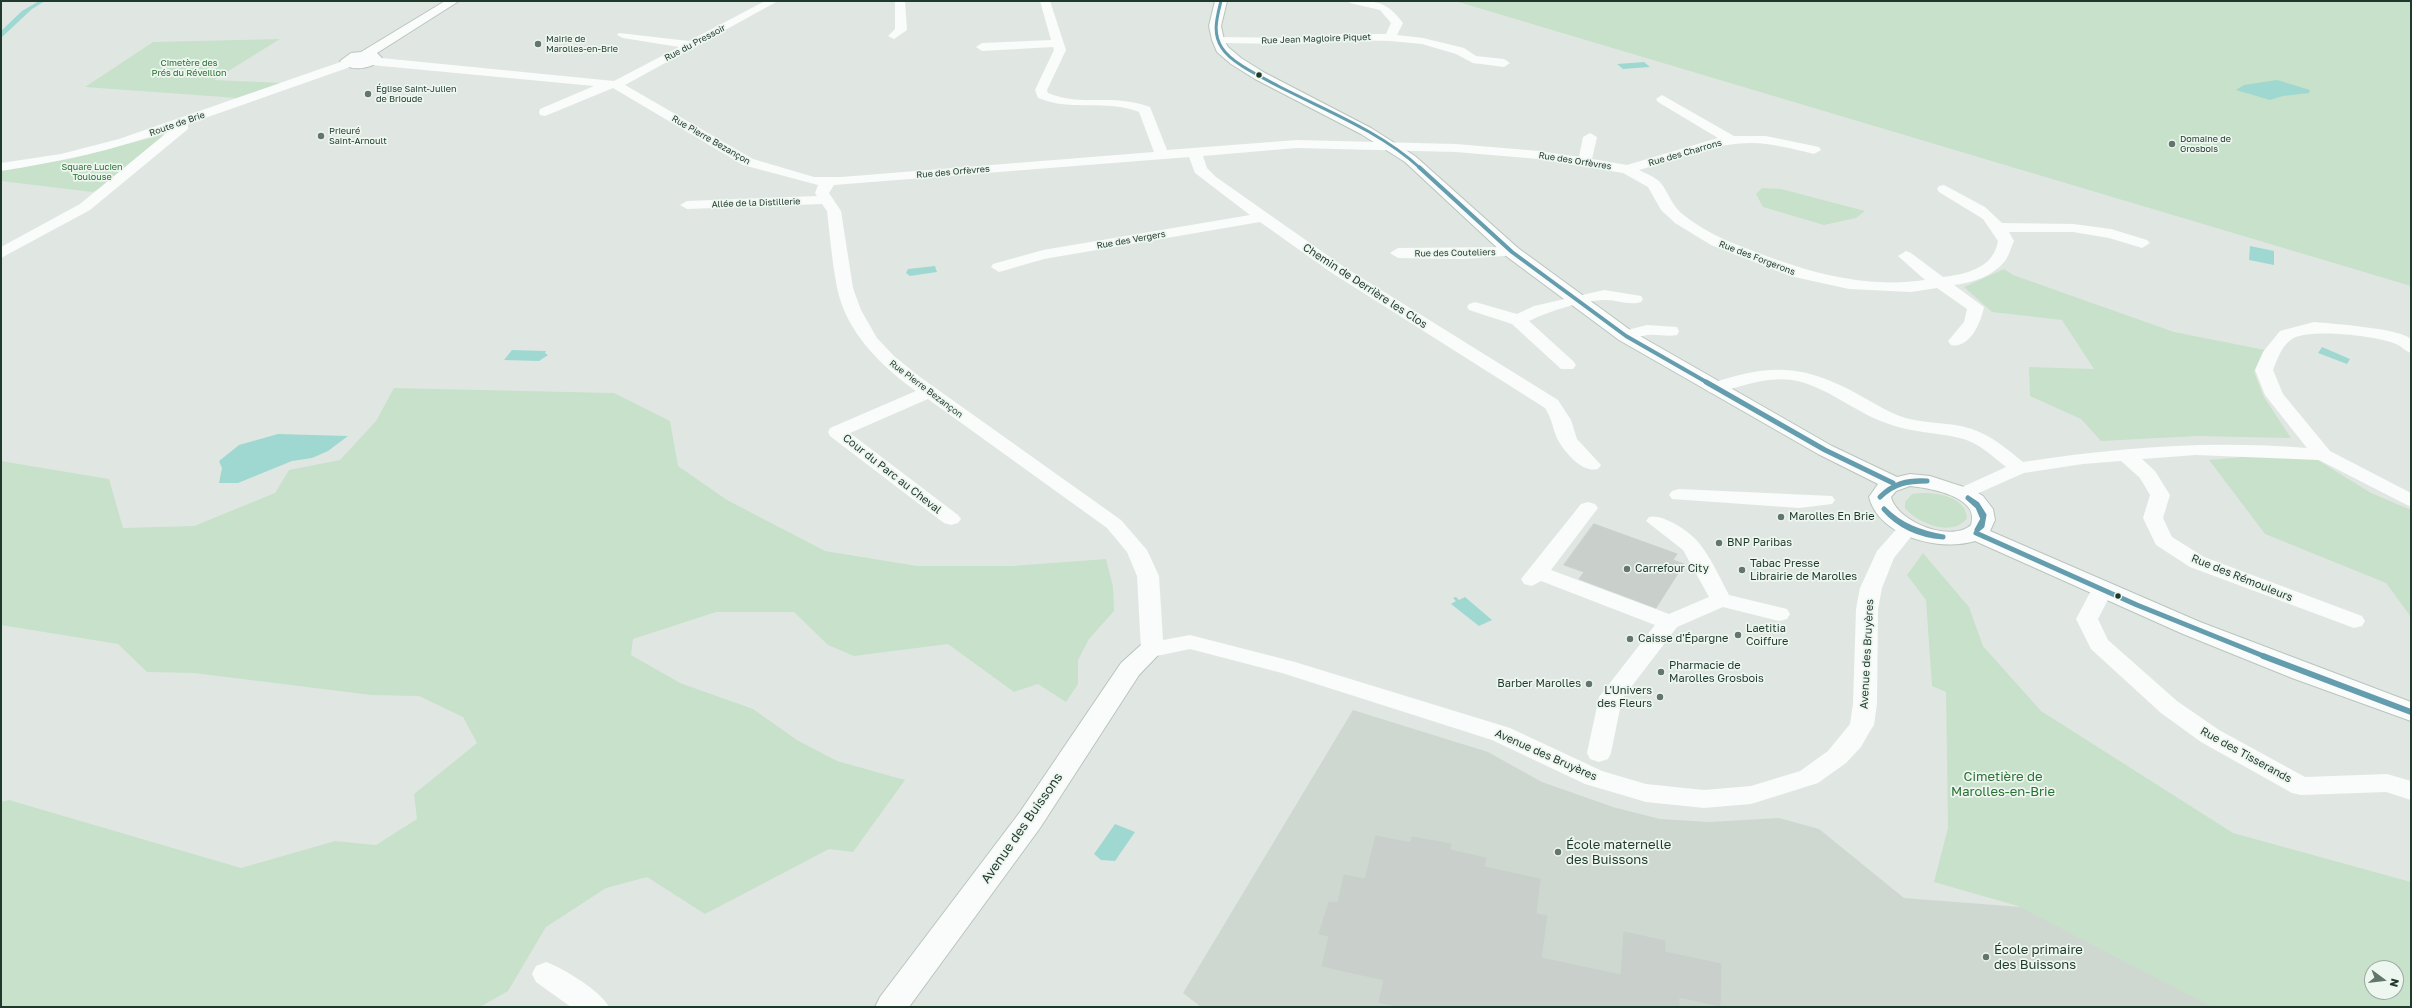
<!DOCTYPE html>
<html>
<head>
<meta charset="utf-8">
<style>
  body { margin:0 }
  #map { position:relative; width:2412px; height:1008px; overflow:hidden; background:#e0e7e2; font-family:"Golos Text",sans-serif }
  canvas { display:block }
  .frame { position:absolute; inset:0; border:2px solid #1f392c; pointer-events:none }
  .north { position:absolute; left:2364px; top:960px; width:40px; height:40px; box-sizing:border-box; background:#eef6f0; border:1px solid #9baaa2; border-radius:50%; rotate:105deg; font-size:11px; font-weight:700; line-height:16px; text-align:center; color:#1f392c }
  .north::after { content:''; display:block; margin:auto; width:14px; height:18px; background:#63766c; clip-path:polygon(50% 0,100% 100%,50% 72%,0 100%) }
</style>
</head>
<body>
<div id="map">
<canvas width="2412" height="1008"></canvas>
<div class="frame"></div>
<div class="north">N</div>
</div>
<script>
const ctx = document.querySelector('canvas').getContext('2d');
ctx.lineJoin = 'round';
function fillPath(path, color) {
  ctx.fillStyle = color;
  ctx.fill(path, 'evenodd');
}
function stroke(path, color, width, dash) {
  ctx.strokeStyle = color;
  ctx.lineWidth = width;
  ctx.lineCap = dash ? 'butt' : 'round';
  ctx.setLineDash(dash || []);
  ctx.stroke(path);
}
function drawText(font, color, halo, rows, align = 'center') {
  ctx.font = font + ' "Golos Text",sans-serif';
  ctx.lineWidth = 3.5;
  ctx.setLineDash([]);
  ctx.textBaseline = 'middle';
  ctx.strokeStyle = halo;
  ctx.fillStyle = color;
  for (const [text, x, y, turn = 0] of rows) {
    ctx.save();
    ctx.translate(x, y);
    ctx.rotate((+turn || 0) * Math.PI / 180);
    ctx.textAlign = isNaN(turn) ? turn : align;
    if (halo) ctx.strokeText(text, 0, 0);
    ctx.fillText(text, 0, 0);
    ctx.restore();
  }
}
const built = new Path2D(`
  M1353,710l135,42 54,30 71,25 47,12 49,3 70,-4 40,11 85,69 117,9 192,100h-1012l-18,-14z`);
const green = new Path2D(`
  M1455,1h956v285z
  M280,39l-66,41 69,3 -46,15 -152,-11 68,-45z
  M162,135l2,1 -62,53 -10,3 -91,-11v-11l69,-11z
  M1762,188l19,1 84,22 -9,7 -32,7 -61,-18 -7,-13z
  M2004,269l9,6 161,57 91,18 -11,22 10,25 27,41 -93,-2 -97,5 -20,-22 -51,-23 -1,-29 65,2 -32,-49 -70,-8 -28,-25z
  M394,388l220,5 56,28 8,45 49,34 98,51 92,15h94l95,-7 7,28 1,24 -25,28 -11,21v24l-12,18 -28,-18 -24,8 -66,-48 -94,12 -26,-11 -34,-33h-78l-83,27 -2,16 49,28 73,26 44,31 40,21 68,19 -52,72 -24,-3 -124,65 -58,-37 -41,11 -60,39 -38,64 -28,16h-479v-205l8,-2 232,68 94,-27 41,4 41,-26 -3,-25 63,-51 -14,-26 -44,-21 -48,-1 -177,-22 -47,-1 -29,-28 -117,-19v-164l108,18 14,49 71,-2 81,-33 14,-23 51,-10 36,-39z
  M2254,456l62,3 55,34 40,17v107l-25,-34 -121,-49 -56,-74z
  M1920,493c17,-1 46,4 47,25 -14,20 -50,5 -62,-10v-6l7,-8z
  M1923,553l46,54 14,39 58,65 192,122 178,49v125h-199l-194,-101 -84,-24 14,-54 -2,-136 -14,-6 -6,-86 -19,-25zM2372,968h24v24h-24z`);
const water = new Path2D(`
  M39,1h6l-13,8 -31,29v-7l21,-20z
  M1644,62l6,5 -27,2 -6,-5z
  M2277,80l33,10 -1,3 -26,3 -13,4 -34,-10 8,-5z
  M2250,246l24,5v14l-25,-5z
  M935,266l2,6 -27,4 -4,-3 2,-4z
  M2322,347l28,12 -3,5 -29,-11z
  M512,350l34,1 -1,2 3,2 -9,6 -35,-1z
  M278,434l70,2 -20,15 -16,7 -20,3 -54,22h-19l3,-15 -3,-7 20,-16z
  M1456,597l3,3 6,-3 27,23 -13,6 -28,-22 5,-3 -3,-3z
  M1115,824l20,8 -20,29 -14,-1 -7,-6z`);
const building = new Path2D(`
  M1594,524l83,30 -4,6 11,4 -28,44 -77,-29 5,-7 -20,-7z
  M1376,836l35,7 1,-6 39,7 -1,6 36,8 -2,9 56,12 -4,35 11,2 -6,42 80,17 3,-43 41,9v11l56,12 -1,42 -41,-9v10h-279l-21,-5 5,-22 -62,-14 7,-30 -10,-2 10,-32 9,1 6,-28 21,4z`);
const street = new Path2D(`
  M765,1h13l-153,84 128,74 61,18h27l313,-25 -15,-40c-33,-13 -67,0 -101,-14l-3,-8 19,-40 -1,-3 -71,4 -6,-4 6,-4 69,-3 -11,-39h10l16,49 -19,40 1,3c32,14 65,0 102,14l17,43 130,-10 159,4 83,7 40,6 4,-20 7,-4 7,4 -5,22 35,6 91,-27 -60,-36 -2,-3 6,-4 72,41h32l53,11 2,3 -7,4c-21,-5 -42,-11 -63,-11 -39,0 -75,17 -112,27 6,3 16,7 21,12 10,12 11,24 25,34 20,16 44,26 68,35 54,21 113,38 172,29l-27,-24 8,-5 5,2 32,24c16,-2 39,-6 49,-21 3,-4 5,-10 6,-15l-15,-22 -44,-27 -2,-3 2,-3 5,-1 41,22 17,16 71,1 38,5 36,11 3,3 -8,5 -33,-10 -36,-6h-64l5,9c-3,6 -5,15 -9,20 -12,15 -33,22 -51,24l30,22c-3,15 -14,42 -33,38l-3,-4 16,-19 3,-13 -30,-21 -26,4 -62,-3 -59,-13 -79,-31 -36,-22 -14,-13 -13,-23 -25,-14 -84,-14 -83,-7 -159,-4 -94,8 4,12 9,9 128,90 214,133 13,20 6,19 24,26 -3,4c-15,4 -31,-14 -39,-27 -6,-10 -6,-22 -14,-34l-213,-135 -72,-51 -216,37 -45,13 -8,-5 2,-3 50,-14 207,-35 -55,-42 -6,-16 -355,28 -5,8 12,18 12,77 8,22 16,28 17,18 26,21 201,143 26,30 12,26 4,64 27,-5 105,27 215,66 92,43 44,13 58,6 47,-4 49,-15 28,-20 22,-27 3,-20 3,-95 4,-21 17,-37 24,-27 7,-2 7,2 3,4 -24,30 -12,30 -4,21 -1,95 -3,21 -4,6 -9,16 -15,16 -28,20 -67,21 -47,4 -58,-6 -61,-18 -93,-44 -210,-67 -92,-24 -38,8 -8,-3 -3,-5 -4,-73 -10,-24 -20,-24 -179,-129 -78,34 108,82 3,4 -3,4 -7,2 -7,-2 -114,-87 -2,-4 2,-4 86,-37c-35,-25 -71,-60 -79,-104 -5,-25 -7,-51 -10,-76l-5,-7 -135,5 -7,-4 7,-4 130,-5 -2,-3 3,-8 -75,-20 -130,-77 -68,28 -5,-1 -1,-3 1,-3 54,-23 -223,-21 -6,-4 6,-4 243,24 65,-34 -56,-9 -6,-3 2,-2 70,8z
  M895,1h10l2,29 -13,9 -6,-3 7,-7z
  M1349,1c26,0 37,-1 54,22l-6,12 26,3 41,10 12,8 28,3 6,4 -6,4 -31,-4 -17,-9 -34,-10 -32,-3 -50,-1 -46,4 -76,-1 -6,-3 6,-3 76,1 46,-4h46l5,-11 -11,-13 -30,-7z
  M349,59l6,4 -2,3 -165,58v5l-98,81 -89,48v-11l79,-43 90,-74c-56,20 -111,32 -169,41v-8l60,-9 58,-15z
  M1512,247l8,5 -3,3 -54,4 -65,-1 -8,-5 8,-5z
  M1604,290l37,6 2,3 -2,3c-13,4 -25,-3 -37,-2 -23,1 -55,11 -75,21l44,40 3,4 -3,4h-12l-49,-45 -43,-14 -2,-3 2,-3 6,-2 42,12 17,-8z
  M2314,322c19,2 85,6 97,17v14c-7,-2 -9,-7 -15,-9 -19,-8 -87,-16 -104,-5 -10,6 -15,21 -19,31l10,24 47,57 81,42v14l-92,-47 -123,-5 -54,4 13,12 15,24 -7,23 9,19 32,20 158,59 3,5 -3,5 -8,2 -164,-61 -34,-22 -13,-27 7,-23 -10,-17 -19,-17 -38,3 -59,9 -59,26 -7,-2 -3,-4 3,-4 48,-22c-14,-11 -28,-25 -46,-29 -26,-6 -48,-5 -74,-15 -32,-11 -59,-37 -94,-43 -27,-4 -51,7 -77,13l-6,-1 -3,-4 3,-4c46,-15 80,-22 126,-1 22,9 41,23 62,32 25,10 51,6 75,14 20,7 35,20 51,33 97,-15 186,-22 284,-14l-42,-53 -10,-25 8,-18 17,-21z
  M1647,325l30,2 2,4 -2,4c-10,2 -19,-1 -29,0 -10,1 -18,7 -28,5l-2,-4 2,-4z
  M1679,489l153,7 3,4 -3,4 -33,4 -127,-9 -3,-4 3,-4z
  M1588,502l7,2 3,4 -47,62 118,44 40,-17 -26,-47 -37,-29 3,-4c13,-4 42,15 50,26 12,15 21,35 30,52l58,14 3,5 -3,5 -8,2 -56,-14 -46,20 -55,72 -11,54 -3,6 -9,3 -9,-3 -3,-6 12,-56 56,-72 -114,-44 -9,5 -8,-2 -3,-5 60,-75z
  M2102,583l8,2 3,5 -15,29 10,21 69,61 42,29 86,47 82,-3 24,7v19l-25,-8 -85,3 -9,-2 -91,-51 -40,-29 -70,-64 -15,-30 18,-34z
  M546,962c17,6 55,29 63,45h-38l-35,-25 -4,-8 4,-8z`);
const secondary = new Path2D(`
  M445,1h14l-82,52 5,5c-8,11 -33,15 -42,3l11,-8 10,-1z
  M1215,1h12l-6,25 3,14 4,7 13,11 24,15 106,55 44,28 103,92 115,84 199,114 65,31 13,-3 20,2 43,14 10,6 10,13 2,11 -5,11 210,91 211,80v19l-119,-43 -109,-44 -208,-93c-35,11 -96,-4 -106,-44l9,-13 -60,-30 -199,-114 -113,-84 -101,-94 -44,-28 -106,-55 -24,-15 -14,-12 -5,-12 -3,-14zM1910,486c18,2 71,10 61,39 -20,18 -74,-3 -80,-28l5,-6z
  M1152,641l9,2 3,6 -25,26 -99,153 -131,179h-34l5,-10 140,-185 101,-149 22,-20z`);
const bus1Far3 = new Path2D(`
  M1221,1c-4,16 -9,32 1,47 10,16 42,30 58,39 47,24 101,45 140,81`);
const bus1Far2 = new Path2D(`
  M1419,167l93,85 114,84 82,47`);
const bus1Far1 = new Path2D(`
  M1706,382l119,68 68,33
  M1880,497c14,-14 27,-17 47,-16
  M1880,497c14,-14 28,-16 47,-16
  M1968,498l9,6 7,11 -2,11 -5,4
  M1968,498l10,9 5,12 -6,11
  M1884,509c17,17 36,24 59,28
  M1884,509c16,18 35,26 59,28
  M1976,533l161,72 129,52`);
const bus1 = new Path2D(`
  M2263,656l148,56`);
const markers = [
  [538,44,4,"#63766c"],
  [1259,75,3.5,"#1f392c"],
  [368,94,4,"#63766c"],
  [321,136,4,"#63766c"],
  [2172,144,4,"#63766c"],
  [1781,517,4,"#63766c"],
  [1719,543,4,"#63766c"],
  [1627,569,4,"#63766c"],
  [1742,570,4,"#63766c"],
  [2118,596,3.5,"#1f392c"],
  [1738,635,4,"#63766c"],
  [1630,639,4,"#63766c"],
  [1661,672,4,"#63766c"],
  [1589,684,4,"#63766c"],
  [1660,697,4,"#63766c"],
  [1558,852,4,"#63766c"],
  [1986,957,4,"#63766c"]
];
const farPoinames = [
  ["Mairie de",546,39],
  ["Marolles-en-Brie",546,49],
  ["Église Saint-Julien",376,89],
  ["de Brioude",376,99],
  ["Prieuré",329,131],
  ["Saint-Arnoult",329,141],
  ["Domaine de",2180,139],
  ["Grosbois",2180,149]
];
const farStreetnames = [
  ["Rue Jean Magloire Piquet",1316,39,-2],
  ["Rue du Pressoir",695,43,-28],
  ["Route de Brie",177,124,-19],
  ["Rue Pierre Bezançon",711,140,30],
  ["Rue des Charrons",1685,153,-16],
  ["Rue des Orfèvres",1575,161,9],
  ["Rue des Orfèvres",953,172,-5],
  ["Allée de la Distillerie",756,203,-2],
  ["Rue des Vergers",1131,240,-10],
  ["Rue des Couteliers",1455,253,-1],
  ["Rue des Forgerons",1757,258,21],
  ["Rue Pierre Bezançon",926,389,37]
];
const farParknames = [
  ["Cimetère des",189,63],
  ["Prés du Réveillon",189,73],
  ["Square Lucien",92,167],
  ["Toulouse",92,177]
];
const streetNames = [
  ["Chemin de Derrière les Clos",1365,286,33],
  ["Cour du Parc au Cheval",892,474,38],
  ["Rue des Rémouleurs",2242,578,22],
  ["Avenue des Bruyères",1867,654,-87],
  ["Avenue des Bruyères",1546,755,24],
  ["Rue des Tisserands",2246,755,29]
];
const poiNames = [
  ["Marolles En Brie",1789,517],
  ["BNP Paribas",1727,543],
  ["Tabac Presse",1750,564],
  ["Librairie de Marolles",1750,577],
  ["Carrefour City",1635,569],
  ["Laetitia",1746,629],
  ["Coiffure",1746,642],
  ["Caisse d'Épargne",1638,639],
  ["Pharmacie de",1669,666],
  ["Marolles Grosbois",1669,679],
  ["Barber Marolles",1581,684,"right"],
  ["L'Univers",1652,691,"right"],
  ["des Fleurs",1652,704,"right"]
];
const nearParknames = [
  ["Cimetière de",2003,777],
  ["Marolles-en-Brie",2003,792]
];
const nearStreetnames = [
  ["Avenue des Buissons",1022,828,-55]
];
const nearPoinames = [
  ["École maternelle",1566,845],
  ["des Buissons",1566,860],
  ["École primaire",1994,950],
  ["des Buissons",1994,965]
];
fillPath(built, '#ced8d1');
fillPath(green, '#c8e1ca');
fillPath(water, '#9fd8d1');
fillPath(building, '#c9cfcb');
stroke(building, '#c9d0cb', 1);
stroke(secondary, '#bac4be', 2);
fillPath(street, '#fafbfb');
fillPath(secondary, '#fafbfb');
stroke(bus1Far3, '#649dae', 3);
stroke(bus1Far2, '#649dae', 4);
stroke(bus1Far1, '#649dae', 5);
stroke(bus1, '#649dae', 6);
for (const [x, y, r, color] of markers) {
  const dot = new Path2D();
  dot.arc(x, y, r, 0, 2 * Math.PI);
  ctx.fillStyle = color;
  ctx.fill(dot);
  stroke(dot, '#eef6f0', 1.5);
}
drawText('9px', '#1f392c', '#eef6f0', farPoinames, 'left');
drawText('9px', '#1f392c', '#eef6f0', farStreetnames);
drawText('9px', '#297034', '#eef6f0', farParknames);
drawText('11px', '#1f392c', '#eef6f0', streetNames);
drawText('11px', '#1f392c', '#eef6f0', poiNames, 'left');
drawText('13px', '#297034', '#eef6f0', nearParknames);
drawText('13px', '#1f392c', '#eef6f0', nearStreetnames);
drawText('13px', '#1f392c', '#eef6f0', nearPoinames, 'left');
</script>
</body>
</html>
